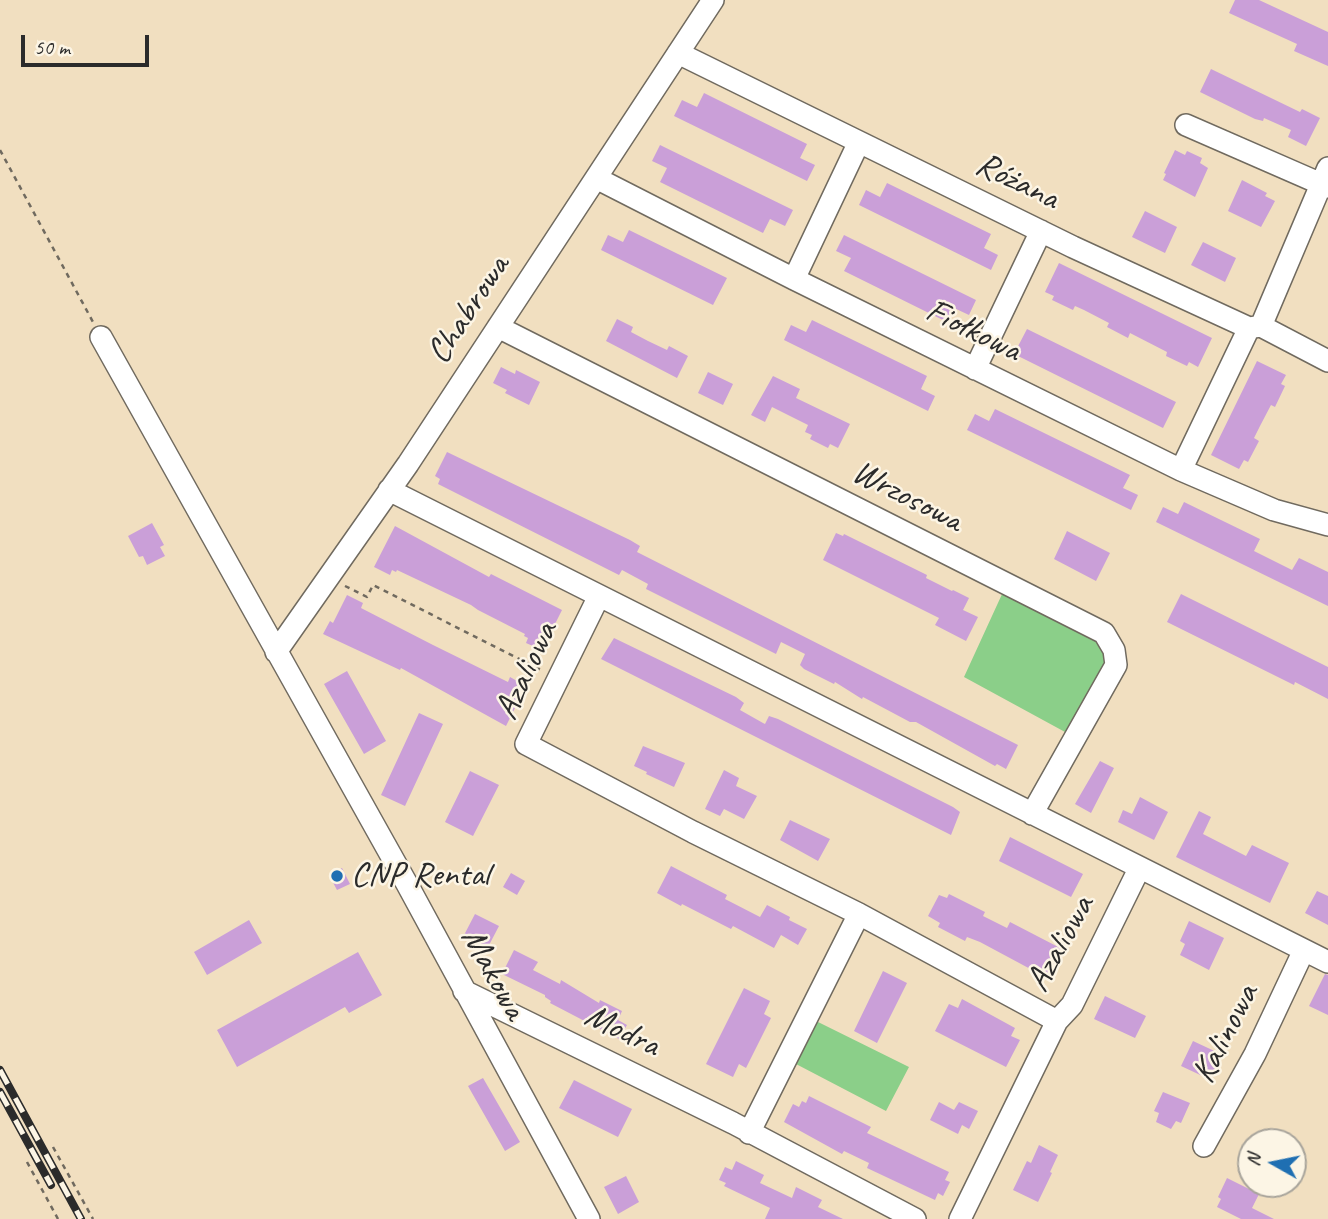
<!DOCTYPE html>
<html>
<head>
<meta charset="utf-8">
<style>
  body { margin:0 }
  #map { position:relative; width:1328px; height:1219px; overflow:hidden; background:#f1dfc0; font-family:Caveat,sans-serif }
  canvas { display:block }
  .north { position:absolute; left:1237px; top:1128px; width:70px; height:70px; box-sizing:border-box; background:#fcf5e5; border:2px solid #a8a49b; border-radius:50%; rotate:279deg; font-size:19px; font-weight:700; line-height:28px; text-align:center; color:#2b2b2b }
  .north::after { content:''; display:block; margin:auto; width:24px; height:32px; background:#1f6fb2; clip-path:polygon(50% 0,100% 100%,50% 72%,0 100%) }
  .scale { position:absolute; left:21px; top:35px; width:128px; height:32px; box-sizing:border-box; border:4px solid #2b2b2b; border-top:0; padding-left:9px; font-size:21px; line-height:24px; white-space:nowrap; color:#2b2b2b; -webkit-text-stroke:5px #fcf5e5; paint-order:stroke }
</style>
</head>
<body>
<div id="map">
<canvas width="1328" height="1219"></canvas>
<div class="north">N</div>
<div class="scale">50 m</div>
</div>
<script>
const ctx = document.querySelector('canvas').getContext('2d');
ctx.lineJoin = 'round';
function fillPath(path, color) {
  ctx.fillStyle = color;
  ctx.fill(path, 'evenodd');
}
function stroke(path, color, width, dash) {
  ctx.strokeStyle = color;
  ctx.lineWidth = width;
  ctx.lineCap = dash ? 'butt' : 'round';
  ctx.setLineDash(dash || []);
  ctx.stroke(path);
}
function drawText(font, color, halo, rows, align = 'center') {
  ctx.font = font + ' Caveat,sans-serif';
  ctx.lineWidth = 5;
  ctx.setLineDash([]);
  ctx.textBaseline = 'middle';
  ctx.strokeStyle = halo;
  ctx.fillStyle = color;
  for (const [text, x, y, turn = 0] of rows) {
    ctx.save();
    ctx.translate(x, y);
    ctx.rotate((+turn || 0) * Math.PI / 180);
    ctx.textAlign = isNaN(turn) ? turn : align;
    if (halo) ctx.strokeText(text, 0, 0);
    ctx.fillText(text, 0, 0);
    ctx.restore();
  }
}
const green = new Path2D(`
  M1003,592l85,41 16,12 6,18 -14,30 -31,39 -101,-55z
  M814,1020l95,47 -23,44 -90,-47 -2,-4z`);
const building = new Path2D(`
  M1235,0h24l69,32v34l-34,-15 3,-7 -68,-31z
  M1211,69l89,43 2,-3 18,9 -14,28 -18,-9 3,-7 -27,-12 -1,3 -8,-2 -55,-27z
  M704,93l103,51 -7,14 15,7 -8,16 -133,-65 8,-16 15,7z
  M660,145l133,65 -8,16 -15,-7 -7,14 -103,-51 7,-14 -15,-7z
  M1175,150l10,5 2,-4 15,7 -2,5 8,5 -13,29 -32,-17 3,-6 -2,-1z
  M1242,180l25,13 -2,3 10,5 -14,26 -33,-16z
  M887,183l104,51 -7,14 14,7 -7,15 -132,-65 7,-15 14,7z
  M1145,211l32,16 -12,26 -33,-16z
  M629,230l98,48 -14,27 -112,-55 7,-15 15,7z
  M844,235l132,65 -7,15 -15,-7 -7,14 -103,-51 7,-13 -15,-7z
  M1203,242l33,16 -11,24 -34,-17z
  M1059,263l153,75 -14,29 -9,-5 -2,4 -21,-10 1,-4 -37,-19 -2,5 -21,-11 2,-4 -25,-13 -9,-4 -2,4 -21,-10 2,-4 -9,-4z
  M617,319l16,8 -2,5 17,9 19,9 2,-4 19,10 -11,22 -71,-37z
  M812,320l115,56 -6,13 14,7 -7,15 -144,-71 7,-15 15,7z
  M1027,329l149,73 -13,26 -149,-74z
  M1257,361l29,14 -5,9 4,2 -10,21 -4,-2 -11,21 -6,12 5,3 -11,21 -4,-2 -5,9 -28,-14z
  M501,367l14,7 1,-4 24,12 -11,23 -24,-12 2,-3 -14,-7z
  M708,372l25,12 -10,21 -25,-12z
  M773,376l27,13 -4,9 54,26 -12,24 -8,-4 -2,4 -18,-9 2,-4 -7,-3 3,-7 -36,-18 -7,15 -14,-7z
  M995,409l135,66 -7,13 15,7 -7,15 -164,-80 8,-16 14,7z
  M447,452l183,88 10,6 -3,6 381,193 -12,24 -9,-5 -2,2 -79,-44h-6l-47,-25 -1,2 -27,-17 -1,2 -30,-15 -4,-4 5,-11 -24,-12 -5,12 -130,-65 2,-5 -26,-14 -3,5 -181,-91 2,-5 -5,-3z
  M1184,502l76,37 -6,12 38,19 7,-12 29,14v34l-172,-84 7,-15 15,7z
  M152,523l12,22 -4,2 5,9 -18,9 -4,-9 -4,1 -11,-21z
  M395,526l94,51 2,-3 71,36 -20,40 -16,-7 2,-5 -4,-2 1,-2 -47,-24 -7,-5 -74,-35 -1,2 -4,-2 -2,5 -16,-8z
  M1067,531l43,22 -14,28 -42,-22z
  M836,533l7,3 1,-2 83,41 -1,3 26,13 1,-1 16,8 -6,12 15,7 -12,24 -31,-16 4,-7 -116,-58z
  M1181,594l147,73v32l-33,-17 -1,3 -127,-63z
  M347,595l16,8 -2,5 72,37 75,37 2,-5 16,9 -20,40 -105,-58 -1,2 -77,-36 7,-13 3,2z
  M614,638l122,59 8,6 -4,7 23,13 2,1 4,-8 9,3 175,88 7,5 -9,23 -350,-176z
  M347,671l39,70 -22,13 -40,-70z
  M419,713l24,11 -38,82 -24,-11z
  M643,746l42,17 -11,24 -28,-13 1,-2 -13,-6z
  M1100,761l14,7 -23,45 -16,-9z
  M724,770l15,8 -3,8 21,10 -13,23 -20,-10 -4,7 -15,-7z
  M470,771l29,14 -26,51 -28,-14z
  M1140,797l28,15 -14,28 -36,-18 5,-12 9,4z
  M1199,811l12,6 -8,17 43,22 6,-11 37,18 -19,40 -94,-46z
  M790,820l40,19 -12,22 -38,-21z
  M1010,837l73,37 -12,23 -72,-36z
  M671,866l56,29 -2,4 35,18 7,-12 23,12 -1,3 18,9 -9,16 -17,-10 -7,13 -41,-22 -2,3 -49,-25 -1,2 -24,-13z
  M342,868l8,16 -13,6 -8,-15z
  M511,873l14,8 -8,14 -14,-8z
  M1317,891l11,5v29l-23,-12z
  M949,894l36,18 -2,4 24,12 3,-6 54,28 -15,29 -69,-37 -13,-5 -2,4 -27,-14 2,-4 -12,-7 11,-21 8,3z
  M475,914l24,12 -12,23 -24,-12z
  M249,920l13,23 -55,32 -13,-23z
  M1189,921l35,17 -15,32 -29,-15 5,-11 -5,-3z
  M514,950l24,12 -5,8 27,14 1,-4 38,23 1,-3 22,11 -4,9 9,5 -8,14 -69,-36 1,-2 -6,-4v-2l-43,-21z
  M358,952l24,43 -33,18 -4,-6 -108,60 -20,-37z
  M883,971l24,12 -30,60 -23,-12z
  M1325,974l3,1v40l-19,-9z
  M744,988l26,13 -6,13 7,4 -25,50 -7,-4 -6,13 -27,-13z
  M1105,996l41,20 -11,22 -41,-19z
  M962,999l53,29 -4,8 9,4 -14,27 -71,-36 14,-27 9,4z
  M1193,1041l30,14 -12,25 -30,-14z
  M483,1078l37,64 -15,9 -37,-65z
  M574,1080l58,29 -14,28 -59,-29z
  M1163,1092l27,11 -9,20 -5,-2 -5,8 -15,-7 3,-9 -5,-2z
  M809,1096l62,31 -4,6 82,39 -4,8 5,2 -7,14 -5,-3 -3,7 -68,-32 2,-5 -25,-12 -2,3 -58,-32 9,-18 6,3 3,-6 4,2z
  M939,1102l15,8 5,-8 19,9 -9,18 -7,-4 -4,9 -28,-14z
  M1039,1145l19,10 -8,17 2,1 -14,29 -25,-12 14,-29 4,2z
  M736,1161l28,14 -4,8 32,15 4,-11 26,13 -4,7 25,12h-78l5,-11 -46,-22 2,-3 -7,-3 6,-13 7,3z
  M626,1176l13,26 -21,12 -14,-27z
  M1227,1178l32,16 -7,14 22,11h-33l-24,-12 4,-8 -3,-2z`);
const path = new Path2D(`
  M0,150l93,172
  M345,586l22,11 6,-12 170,86
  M53,1147l40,72
  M27,1162l31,57`);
const minor = new Path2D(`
  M678,53l395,194 176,81 12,-2 67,35
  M1186,125l142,62
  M596,178l198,101 387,191 93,40 54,15
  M794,279l65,-137
  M1261,326l67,-158
  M498,327l606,306 10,17 2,15 -84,149
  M101,337l306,547 182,335
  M975,369l66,-138
  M1181,470l68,-142
  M389,490l939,472
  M599,596l-73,148 167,88 166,82 198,107 15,-16 67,-136
  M276,652l132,-188 305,-464
  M464,991l269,132 182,96
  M749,1133l110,-219
  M1204,1146l51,-92 49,-104
  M960,1219l97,-198`);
const rail = new Path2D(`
  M0,1070l81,149
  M0,1092l51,93`);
const markers = [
  [337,876,7,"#1f6fb2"]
];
const streetNames = [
  ["Różana",1017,182,26],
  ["Chabrowa",469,310,-57],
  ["Fiołkowa",973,331,26],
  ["Wrzosowa",907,497,27],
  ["Azaliowa",527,671,-65],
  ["Azaliowa",1061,944,-61],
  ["Makowa",493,974,61],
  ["Modra",622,1031,26],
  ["Kalinowa",1226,1034,-63]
];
const poiNames = [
  ["CNP Rental",351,876]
];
fillPath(green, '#8bcf89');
fillPath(building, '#ca9fd8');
stroke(minor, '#706a5f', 24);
stroke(path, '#706a5f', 2.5, [5, 5]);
stroke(minor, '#fff', 21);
stroke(rail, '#2b2b2b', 8);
stroke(rail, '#fcf5e5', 5, [16]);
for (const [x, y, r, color] of markers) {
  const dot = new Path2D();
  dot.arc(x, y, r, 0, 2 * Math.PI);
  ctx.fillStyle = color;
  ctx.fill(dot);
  stroke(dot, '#fcf5e5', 2.5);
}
drawText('35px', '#2b2b2b', '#fcf5e5', streetNames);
drawText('35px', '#2b2b2b', '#fcf5e5', poiNames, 'left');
</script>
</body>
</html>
